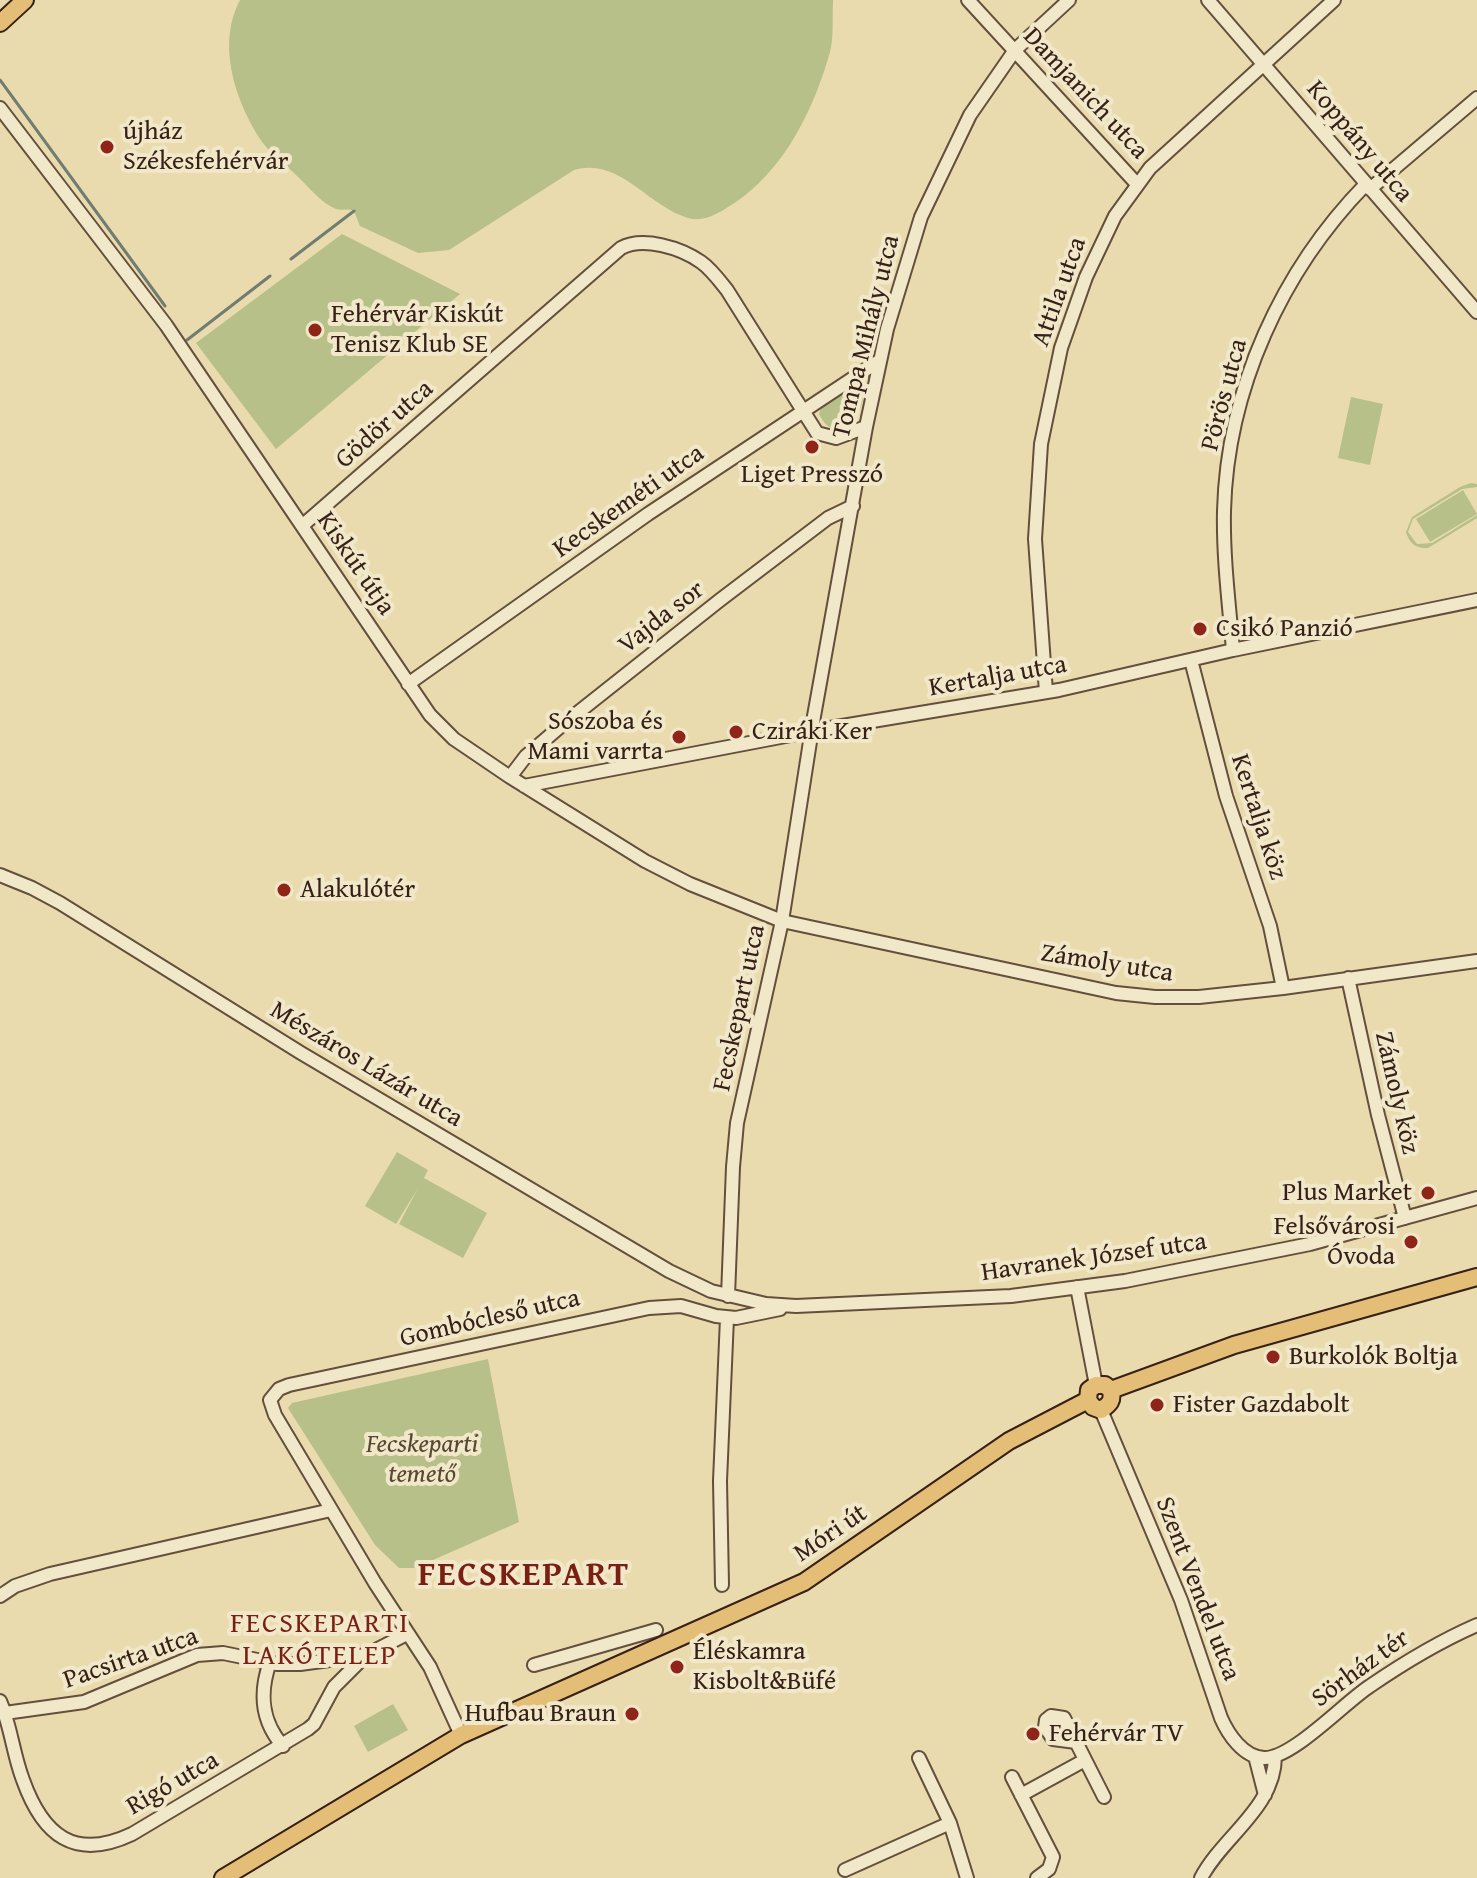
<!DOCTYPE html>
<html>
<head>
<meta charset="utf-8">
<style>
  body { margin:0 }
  canvas { display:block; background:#e9dbad }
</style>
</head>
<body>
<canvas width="1477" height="1878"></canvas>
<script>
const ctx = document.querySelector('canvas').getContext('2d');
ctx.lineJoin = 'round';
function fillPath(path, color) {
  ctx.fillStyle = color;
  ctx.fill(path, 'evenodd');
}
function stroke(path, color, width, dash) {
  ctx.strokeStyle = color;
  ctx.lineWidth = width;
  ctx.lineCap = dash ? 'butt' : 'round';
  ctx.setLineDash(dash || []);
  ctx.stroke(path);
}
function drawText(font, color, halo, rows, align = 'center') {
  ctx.font = font + ' "Gentium Book Plus",serif';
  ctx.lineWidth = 8;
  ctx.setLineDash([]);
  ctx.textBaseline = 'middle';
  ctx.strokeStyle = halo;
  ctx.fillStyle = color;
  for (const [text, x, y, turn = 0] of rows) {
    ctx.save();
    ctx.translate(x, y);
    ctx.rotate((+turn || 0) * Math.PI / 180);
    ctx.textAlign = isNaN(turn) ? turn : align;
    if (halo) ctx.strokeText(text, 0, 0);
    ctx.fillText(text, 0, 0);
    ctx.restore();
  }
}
const green = new Path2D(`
  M240,0h593v3c-1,15 1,34 -3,49 -16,57 -46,119 -97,152 -13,8 -28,19 -45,14 -41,-12 -68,-61 -114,-48l-125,80 -31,3 -58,-27 -6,-15c-6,-3 -12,0 -18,-2 -15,-6 -27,-22 -38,-32 -13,-13 -31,-26 -40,-41 -24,-39 -41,-93 -18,-136z
  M342,234l118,60 -184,155 -80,-106z
  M859,384l4,1c6,28 -27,65 -44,29l2,-6z
  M1351,397l32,7 -13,61 -32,-7z
  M1471,483l6,1v3l-15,2 -49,30 -5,13 9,12 15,-1 45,-28v3l-49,30c-12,1 -19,-5 -22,-16l6,-15 48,-30z
  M1463,490l14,24 -47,28 -14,-23z
  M397,1152l31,18 -4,8 63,35 -24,45 -64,-34 19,-36 -22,36 -31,-18z
  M488,1359l31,163 -104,46h-16l-24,-23 -87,-137 4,-5z
  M393,1704l15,26 -40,22 -14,-26z`);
const stream = new Path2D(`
  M0,80l165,226
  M291,259l63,-48
  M187,340l83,-64`);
const minor = new Path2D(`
  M968,0l168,183
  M1208,0l269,312
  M0,108l166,217 264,390 24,24 56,38 135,84 45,23 92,37 334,72 39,4h44l84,-9 194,-27
  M1370,189l107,-91
  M303,525l318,-277c22,-12 60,0 80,14 10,7 18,18 26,28l90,143 19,5 30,-11
  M1233,650c-4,-46 -10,-93 -9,-139 3,-122 58,-241 142,-327
  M1191,660l35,136 44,130 13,62
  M408,684l240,-170 231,-153
  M1046,692l-11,-153 6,-95 20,-96 25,-71 29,-61 35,-48 184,-168
  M510,777l16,-21 35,-30 159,-126 108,-82 25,-12
  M524,786l288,-55 247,-41 174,-40 244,-50
  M0,875l32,13 28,15 241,150 368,218 42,20 55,13 30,2 215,-10 114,-15 185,-37 167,-46
  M1348,978l30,137 27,103
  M1077,1287l19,98
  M728,1296l5,-129 4,-44 45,-202 32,-205 52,-289 21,-98 34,-112 49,-102 45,-65 54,-50
  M1101,1410l80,190 40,118c7,16 22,39 43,40 28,1 81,-56 106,-72 35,-24 68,-44 107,-61
  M722,1585l-2,-104 7,-163
  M0,1596l15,-10 35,-12 281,-64
  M270,1662c-11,31 -9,59 13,84
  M534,1665l122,-35
  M0,1701c11,25 13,53 23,79 20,56 52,81 109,54l176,-105 6,-5 20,-37 32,-32 41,-21
  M5,1713l79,-11 113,-47 26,-2 54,11h23l66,-9
  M461,1735l-31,-68 -55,-84 -100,-168 -5,-15 9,-11 10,-4 360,-77 32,-2 35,10 20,2 44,-9
  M1076,1742l-23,-3 -8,-12 1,-7 5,-4 13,2c13,26 27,53 40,79
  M1255,1756l10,39
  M919,1758l31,65 17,55
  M1012,1777l41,80 -4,12 -12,9
  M1021,1795l64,-35
  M845,1870l105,-47
  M1201,1878c22,-42 74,-70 74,-122`);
const major = new Path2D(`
  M0,23l25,-23
  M1111,1390l123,-45 243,-68
  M1088,1400l5,7 8,3c9,-6 12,-9 10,-20
  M1088,1400l1,-10 7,-5h9l6,5
  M223,1878l238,-143 343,-153 205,-141 79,-41`);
const markers = [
  [107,147,8,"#8f2418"],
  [315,330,8,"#8f2418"],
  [812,447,8,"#8f2418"],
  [1200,629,8,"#8f2418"],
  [736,732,8,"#8f2418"],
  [679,737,8,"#8f2418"],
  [284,890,8,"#8f2418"],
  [1428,1193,8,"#8f2418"],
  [1411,1242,8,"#8f2418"],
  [1273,1357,8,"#8f2418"],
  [1157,1405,8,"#8f2418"],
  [677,1667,8,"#8f2418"],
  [632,1714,8,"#8f2418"],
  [1033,1734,8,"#8f2418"]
];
const streetNames = [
  ["Damjanich utca",1085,94,47],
  ["Koppány utca",1359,142,50],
  ["Attila utca",1060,292,-70],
  ["Tompa Mihály utca",867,337,-76],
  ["Pörös utca",1225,395,-75],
  ["Gödör utca",385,425,-41],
  ["Kecskeméti utca",629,502,-35],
  ["Kiskút útja",355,564,56],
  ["Vajda sor",662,618,-38],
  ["Kertalja utca",998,677,-10],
  ["Kertalja köz",1258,817,72],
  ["Zámoly utca",1107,964,9],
  ["Fecskepart utca",740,1008,-78],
  ["Mészáros Lázár utca",366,1065,31],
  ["Zámoly köz",1396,1093,77],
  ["Havranek József utca",1094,1258,-8],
  ["Gombócleső utca",490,1319,-13],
  ["Móri út",831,1534,-34],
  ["Szent Vendel utca",1197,1589,69],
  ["Pacsirta utca",131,1659,-19],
  ["Sörház tér",1361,1669,-36],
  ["Rigó utca",173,1784,-30]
];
const poiNames = [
  ["újház",123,132],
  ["Székesfehérvár",123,162],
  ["Fehérvár Kiskút",331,315],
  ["Tenisz Klub SE",331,345],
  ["Liget Presszó",812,475,"center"],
  ["Csikó Panzió",1216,629],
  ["Sószoba és",663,722,"right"],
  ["Mami varrta",663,752,"right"],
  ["Cziráki Ker",752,732],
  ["Alakulótér",300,890],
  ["Plus Market",1412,1193,"right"],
  ["Felsővárosi",1395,1227,"right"],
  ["Óvoda",1395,1257,"right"],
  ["Burkolók Boltja",1289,1357],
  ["Fister Gazdabolt",1173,1405],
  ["Éléskamra",693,1652],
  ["Kisbolt&Büfé",693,1682],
  ["Hufbau Braun",616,1714,"right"],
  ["Fehérvár TV",1049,1734]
];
const parkNames = [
  ["Fecskeparti",422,1445],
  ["temető",422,1475]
];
const neighbourhoodNames = [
  ["FECSKEPARTI",320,1625],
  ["LAKÓTELEP",320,1657]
];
const districtNames = [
  ["FECSKEPART",524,1576]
];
fillPath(green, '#b7c089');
stroke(stream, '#717d71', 3);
stroke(minor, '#644f3d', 16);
stroke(major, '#372018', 20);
stroke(minor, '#f1e8ca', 12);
stroke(major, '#e4be76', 16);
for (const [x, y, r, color] of markers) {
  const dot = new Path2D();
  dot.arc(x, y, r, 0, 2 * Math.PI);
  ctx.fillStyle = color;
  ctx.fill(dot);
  stroke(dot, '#f1e8ca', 3);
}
drawText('26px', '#372018', '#f1e8ca', streetNames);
drawText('26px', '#372018', '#f1e8ca', poiNames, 'left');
drawText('italic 26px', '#574834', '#f1e8ca', parkNames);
ctx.letterSpacing = '2px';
drawText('28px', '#7a1f14', '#f1e8ca', neighbourhoodNames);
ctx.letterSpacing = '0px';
ctx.letterSpacing = '2px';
drawText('bold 34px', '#7a1f14', '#f1e8ca', districtNames);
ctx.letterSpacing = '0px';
</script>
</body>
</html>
